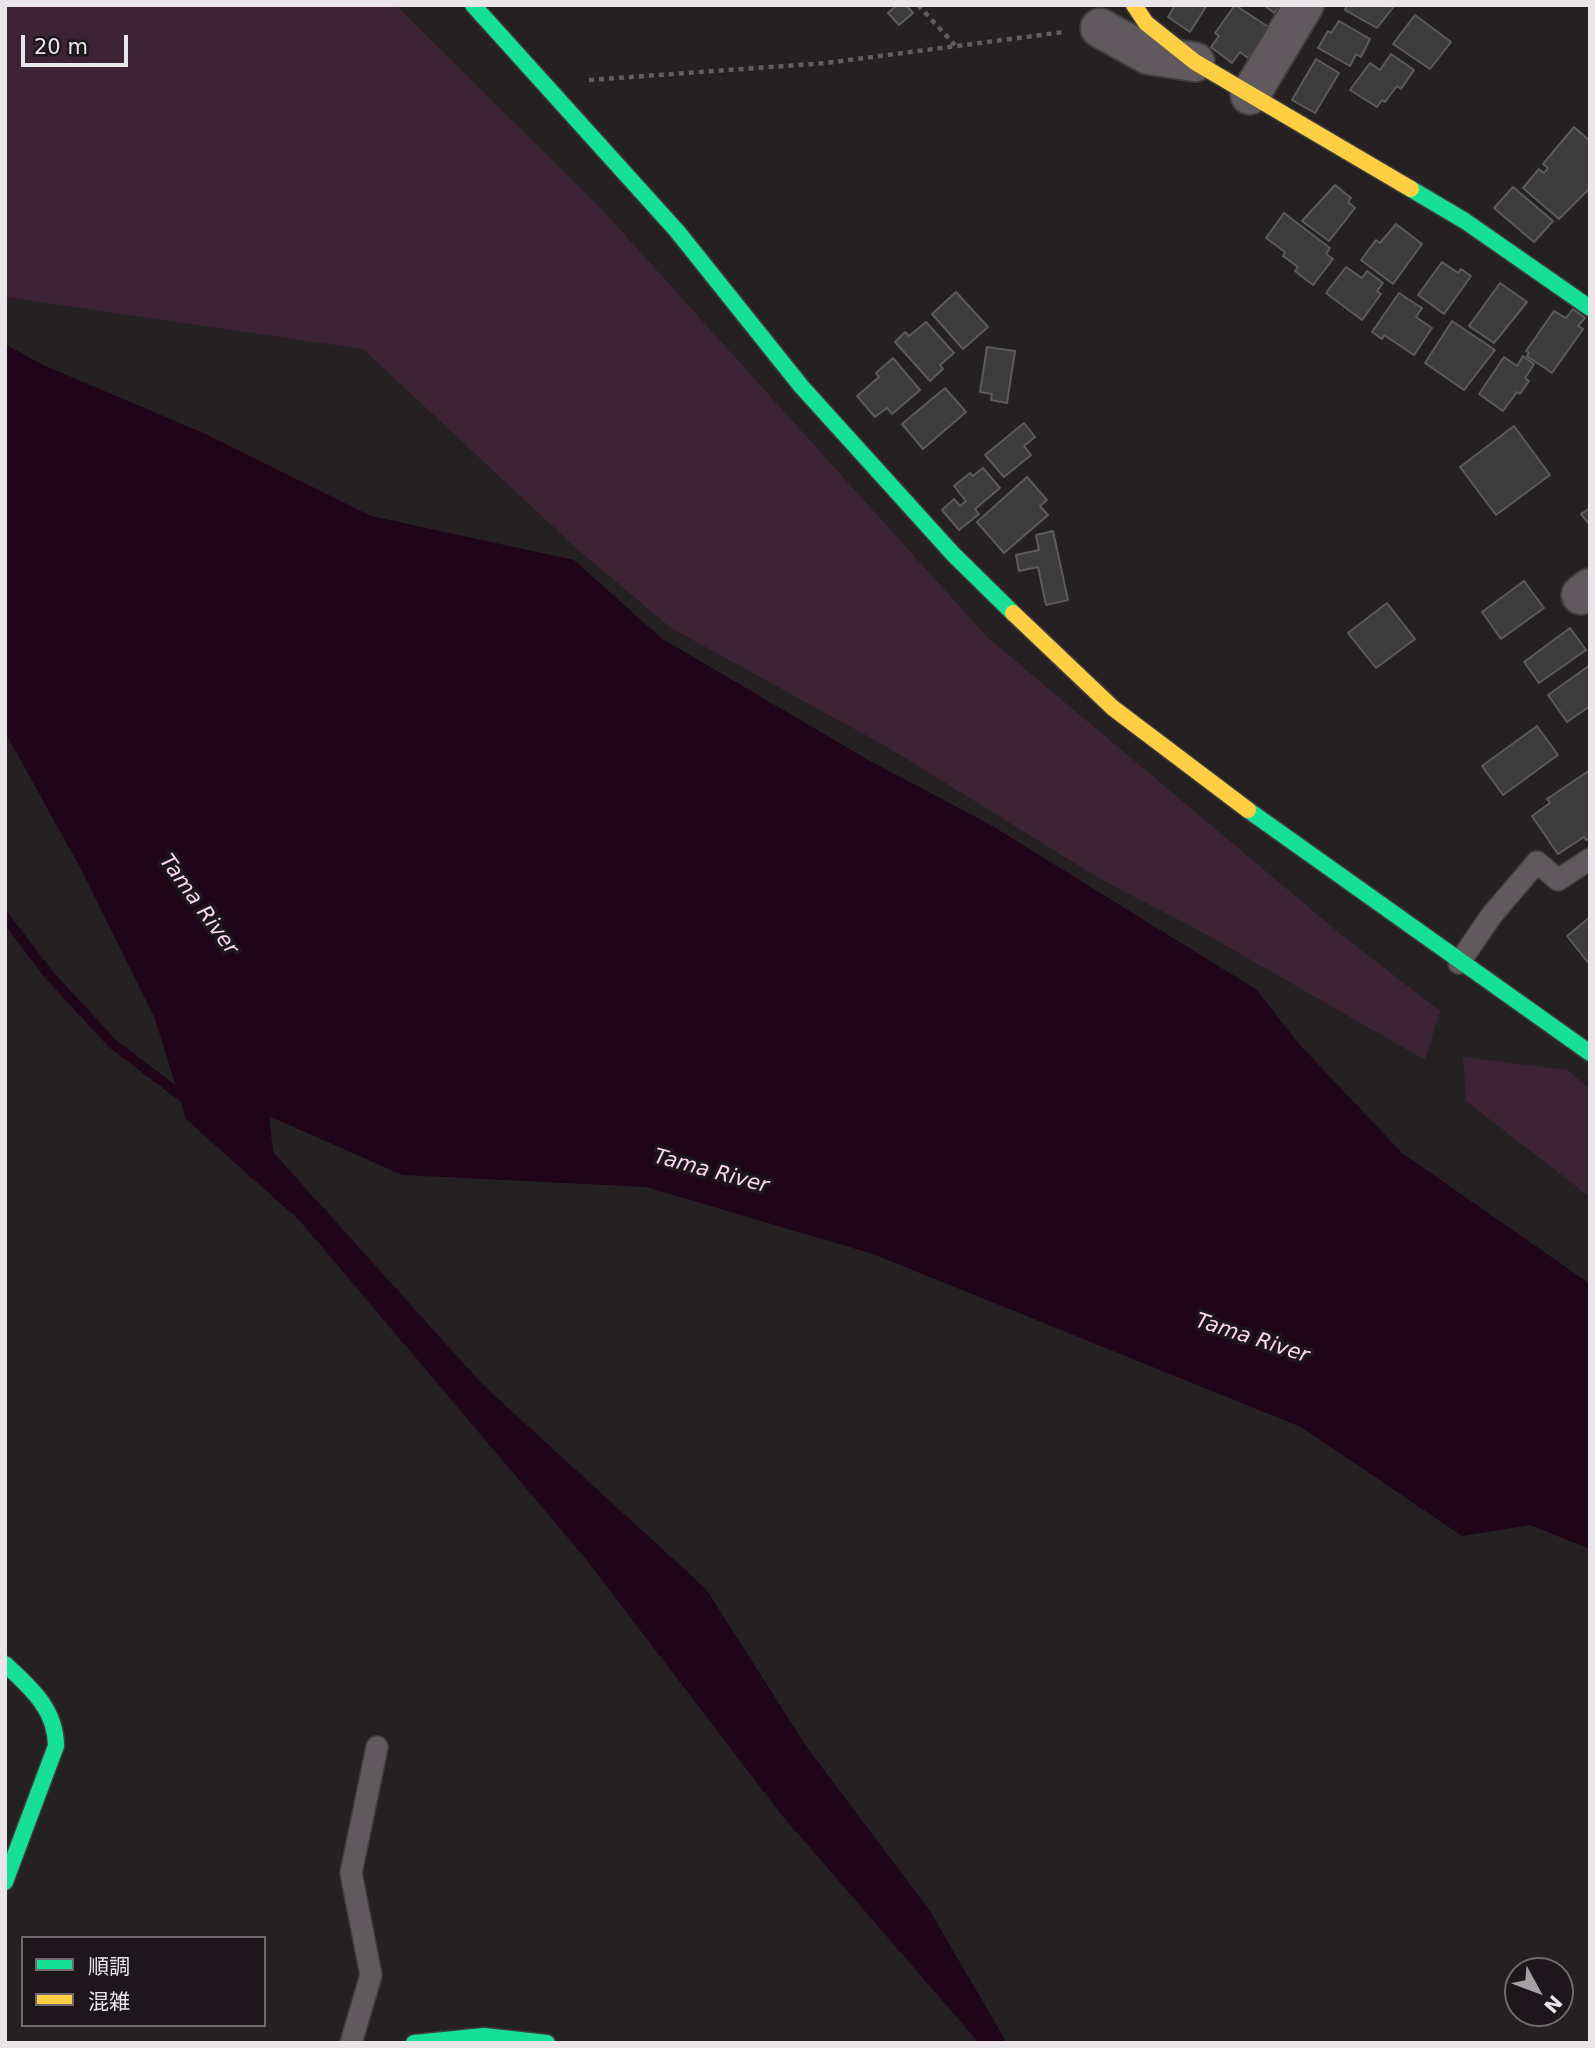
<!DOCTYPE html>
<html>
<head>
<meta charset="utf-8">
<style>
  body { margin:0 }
  #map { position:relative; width:1595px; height:2048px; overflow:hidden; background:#252123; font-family:"DejaVu Sans","Noto Sans JP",sans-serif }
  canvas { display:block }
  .frame { position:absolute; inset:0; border:7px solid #e9e5e8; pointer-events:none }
  .legend { position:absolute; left:21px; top:1936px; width:245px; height:91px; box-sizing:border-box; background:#1d161b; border:2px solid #6f696d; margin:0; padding:9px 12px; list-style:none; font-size:21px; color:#e9e5e8 }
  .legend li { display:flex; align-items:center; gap:14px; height:35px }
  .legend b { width:35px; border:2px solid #6f696d }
  .north { position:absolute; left:1504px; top:1957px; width:70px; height:70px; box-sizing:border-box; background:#1d161b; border:2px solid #6f696d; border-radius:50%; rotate:131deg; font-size:19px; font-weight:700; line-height:28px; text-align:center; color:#e9e5e8 }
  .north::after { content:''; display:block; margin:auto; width:24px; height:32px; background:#a4a0a3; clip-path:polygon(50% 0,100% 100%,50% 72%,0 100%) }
  .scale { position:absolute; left:21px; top:35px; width:107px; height:32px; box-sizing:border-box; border:4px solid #e9e5e8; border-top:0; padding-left:9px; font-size:21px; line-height:24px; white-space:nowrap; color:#e9e5e8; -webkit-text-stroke:5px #1d161b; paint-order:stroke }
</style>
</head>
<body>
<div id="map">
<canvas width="1595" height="2048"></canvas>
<div class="frame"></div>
<ul class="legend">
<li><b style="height:9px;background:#16e098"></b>順調</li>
<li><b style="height:9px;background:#ffcf43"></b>混雑</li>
</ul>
<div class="north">N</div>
<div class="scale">20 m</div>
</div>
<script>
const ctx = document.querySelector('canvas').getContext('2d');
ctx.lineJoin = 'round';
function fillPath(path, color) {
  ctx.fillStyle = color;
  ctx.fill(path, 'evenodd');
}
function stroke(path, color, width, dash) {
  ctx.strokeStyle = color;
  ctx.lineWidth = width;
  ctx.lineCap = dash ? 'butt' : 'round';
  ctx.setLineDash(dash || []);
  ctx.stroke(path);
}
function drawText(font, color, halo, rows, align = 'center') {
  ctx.font = font + ' "DejaVu Sans",sans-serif';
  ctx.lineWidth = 7;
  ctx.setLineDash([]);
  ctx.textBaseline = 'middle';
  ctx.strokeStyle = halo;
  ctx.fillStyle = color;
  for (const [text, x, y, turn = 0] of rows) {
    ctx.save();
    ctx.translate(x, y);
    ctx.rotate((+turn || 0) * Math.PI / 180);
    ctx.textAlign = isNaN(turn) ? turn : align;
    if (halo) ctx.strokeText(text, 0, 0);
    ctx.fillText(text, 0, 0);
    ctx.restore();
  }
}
const green = new Path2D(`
  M5,5h391l210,209 381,423 357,300 96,74 -15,49 -221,-127 -102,-53 -213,-132 -218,-120 -95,-80 -213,-199 -358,-52z
  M1463,1057l104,13 23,19v108l-124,-96z`);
const water = new Path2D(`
  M5,344l38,21 158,67 170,84 203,44 87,78 209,123 119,63 268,166 42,54 103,109 188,131v265l-60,-24 -68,11 -161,-109 -428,-173 -227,-67 -244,-12 -133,-59 4,36 210,233 223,204 100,157 124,165 77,132h-28l-199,-230 -195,-255 -285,-337 -114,-102 -31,-100 -72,-146 -78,-141z`);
const stream = new Path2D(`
  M5,917l45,59 63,68 75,57`);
const building = new Path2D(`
  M897,5h9l7,8 -14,12 -11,-12z
  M1175,5h32l-17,27 -22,-15z
  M1235,5l35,23 -22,30 -8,-6 -8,11 -21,-16 8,-11 -4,-3z
  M1264,5h16l-6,8z
  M1347,5h48l-18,23 -32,-18z
  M1415,15l36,27 -21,27 -37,-25z
  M1339,21l31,18 -9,18 -5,-3 -6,12 -32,-18 10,-17 3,2z
  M1391,54l23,16 -13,19 -4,-3 -12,16 -3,-2 -5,7 -27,-17 20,-27 10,7z
  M1316,59l23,14 -24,40 -23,-13z
  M1574,127l16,14v47l-31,31 -36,-31 16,-19 5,4 4,-5 -5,-4z
  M1335,185l16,13 -3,4 7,6 -26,33 -27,-20z
  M1513,187l40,34 -19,21 -40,-34z
  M1284,213l46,35 -4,6 7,5 -20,26 -18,-14 3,-4 -15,-11 2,-4 -19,-14z
  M1396,224l26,20 -29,40 -32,-24 15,-20 4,3z
  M1442,262l16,11 3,-4 10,7 -27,38 -26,-19z
  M1346,267l16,11 5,-7 16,12 -6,8 4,3 -19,26 -36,-27z
  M1500,283l27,19 -33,41 -25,-17z
  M956,292l32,35 -25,22 -31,-35z
  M1399,293l23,15 -6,9 16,11 -18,27 -30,-20 -2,4 -10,-7z
  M1573,309l12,9 -7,8 5,3 -31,44 -25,-17 2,-3 -3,-2 28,-40 12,7z
  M1452,321l43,29 -31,40 -39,-27z
  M926,322l28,31 -14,12 3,4 -13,12 -35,-39 10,-10 4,4z
  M987,347l28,4 -8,52 -16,-3 1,-6 -12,-2z
  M1523,356l11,8 -9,14 4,3 -9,13 -3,-2 -14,19 -24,-17 25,-37 13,9z
  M893,358l27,32 -28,24 -5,-6 -12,9 -18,-21 22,-19 -3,-4z
  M945,388l21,24 -43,37 -21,-25z
  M1024,423l11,14 -11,9 7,9 -27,22 -19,-22z
  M1514,426l36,49 -54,40 -36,-48z
  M983,468l17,20 -25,21 4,5 -20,16 -17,-20 12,-11 6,7 6,-5 -12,-15 16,-13 3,3z
  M1027,477l20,23 -7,6 8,9 -44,38 -27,-31z
  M1590,508v17l-9,-11z
  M1053,531l15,69 -22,5 -8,-38 -19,4 -3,-16 23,-5 -3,-15z
  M1524,581l20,27 -43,31 -19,-27z
  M1387,603l28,36 -39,29 -28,-35z
  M1570,628l16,22 -47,33 -15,-21z
  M1590,665v41l-23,16 -19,-27z
  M1537,726l21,29 -55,40 -21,-29z
  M1590,770v68l-4,2 -2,-3 -26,17 -26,-38 18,-13 -3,-4z
  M1590,917v48l-23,-29z`);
const path = new Path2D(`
  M918,5l37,40
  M589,80l237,-17 238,-31`);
const lane = new Path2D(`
  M1459,963l32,-47 46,-54 21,18 32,-21
  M351,2043l20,-68 -20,-102 26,-126`);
const street = new Path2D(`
  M1100,28l49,27 46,7
  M1250,95l54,-90
  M1581,595l9,-7`);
const fast = new Path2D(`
  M473,5l204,226 124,155 152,168 60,59
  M1411,189l54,32 125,87
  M1248,810l342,243
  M5,1664c25,23 51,45 51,82l-51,136
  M414,2043l70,-7 63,7`);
const slow = new Path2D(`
  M1134,5l12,18 49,39 216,127
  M1013,613l100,95 135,102`);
const waterNames = [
  ["Tama River",198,905,54],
  ["Tama River",711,1172,15],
  ["Tama River",1252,1339,18]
];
fillPath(green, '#3c2435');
fillPath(water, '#1e0517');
stroke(stream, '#1e0517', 10);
fillPath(building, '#3c3c3d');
stroke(building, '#5b5b5c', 2);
stroke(lane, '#403d3f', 24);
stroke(street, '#403d3f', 42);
stroke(fast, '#403d3f', 19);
stroke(slow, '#403d3f', 19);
stroke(path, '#625d60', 4.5, [5, 5]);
stroke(lane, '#605a5e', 21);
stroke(street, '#605a5e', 38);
stroke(fast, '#16e098', 16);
stroke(slow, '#ffcf43', 16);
drawText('italic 21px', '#fdd6f0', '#1d161b', waterNames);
</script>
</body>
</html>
